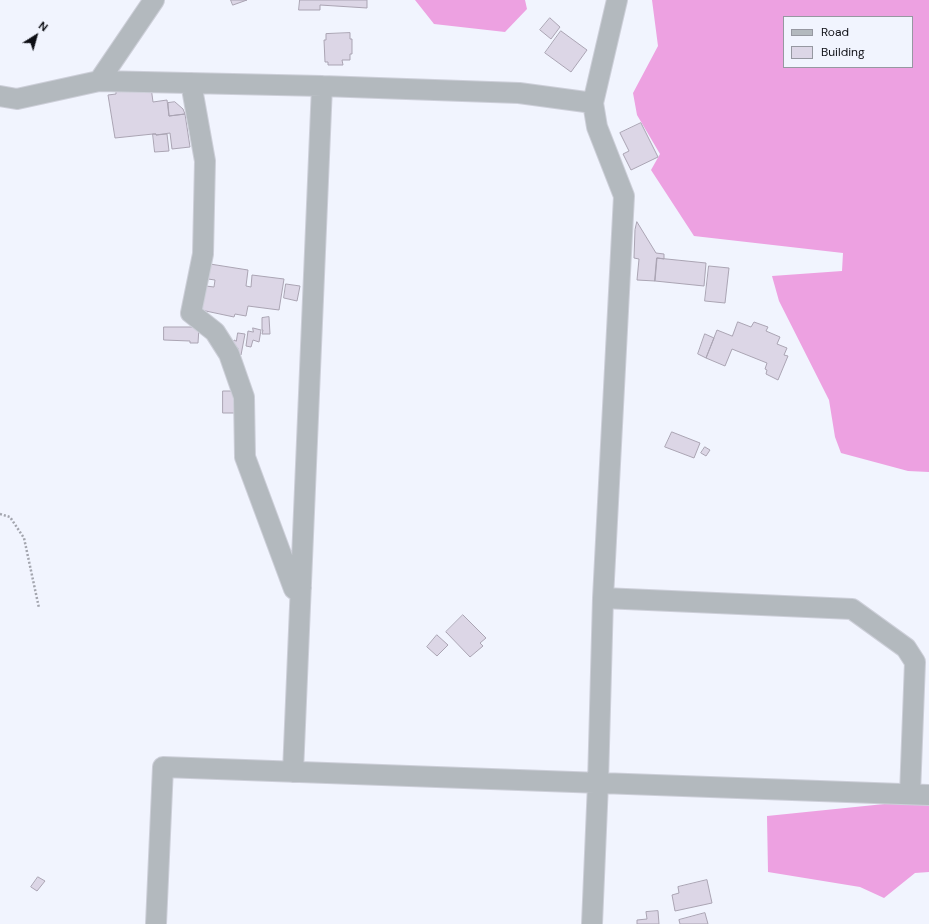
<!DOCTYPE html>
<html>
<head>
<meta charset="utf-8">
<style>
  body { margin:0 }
  #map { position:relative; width:929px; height:924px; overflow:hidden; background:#f1f4fe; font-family:"DM Sans",sans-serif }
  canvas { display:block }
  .legend { position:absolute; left:783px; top:16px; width:130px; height:52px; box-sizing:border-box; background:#f1f4fe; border:1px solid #9698a1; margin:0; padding:5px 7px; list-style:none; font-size:12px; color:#0e0f15 }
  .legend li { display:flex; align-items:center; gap:8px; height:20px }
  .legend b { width:20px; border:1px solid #9698a1 }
  .north { position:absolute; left:16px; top:16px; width:40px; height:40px; -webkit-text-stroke:3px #f1f4fe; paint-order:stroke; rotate:37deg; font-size:11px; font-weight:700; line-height:16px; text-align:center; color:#0e0f15 }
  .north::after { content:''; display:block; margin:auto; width:14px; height:18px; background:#0e0f15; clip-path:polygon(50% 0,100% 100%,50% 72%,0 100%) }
</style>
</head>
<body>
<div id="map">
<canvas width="929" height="924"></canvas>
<ul class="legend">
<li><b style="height:5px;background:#b3b9be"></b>Road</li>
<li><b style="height:11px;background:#dcd6e6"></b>Building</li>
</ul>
<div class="north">N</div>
</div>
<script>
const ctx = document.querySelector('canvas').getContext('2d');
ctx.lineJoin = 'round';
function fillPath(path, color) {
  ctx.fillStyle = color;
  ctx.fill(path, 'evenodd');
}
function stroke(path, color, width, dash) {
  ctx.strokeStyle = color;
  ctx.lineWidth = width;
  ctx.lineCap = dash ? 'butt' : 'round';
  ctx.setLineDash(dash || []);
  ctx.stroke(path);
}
const forest = new Path2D(`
  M415,0h110l2,9 -22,23 -71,-8z
  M652,0h277v472l-21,-1 -67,-18 -6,-16 -6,-37 -50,-99 -7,-25 70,-5 1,-18 -149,-17 -43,-66 9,-16 -23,-39 -4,-22 25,-47zM784,17h128v50h-128z
  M904,802l25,2v68l-14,1 -31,25 -24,-11 -92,-15 -1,-56z`);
const building = new Path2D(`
  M231,0h16l-14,5z
  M300,0h67v8l-47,-3v5h-21z
  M550,18l10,9 -9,12 -11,-9z
  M561,31l26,19 -16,22 -26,-19z
  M350,33v6h2v15h-2v6h-8l1,5h-15v-3h-3l-1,-22h2v-6z
  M151,87l2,15 14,-2 2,16 16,-2 5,33 -18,2 -2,-16 -14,2v-1h-3l-38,4 -7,-43 8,-1v-3z
  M175,102l8,7 2,5 -16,2 -1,-13z
  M641,123l17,34 -27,13 -8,-16 6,-3 -9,-18z
  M153,134h3v1l11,-1 2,17 -14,1z
  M637,222l19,31 8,1v5l-7,-1 -2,23 -18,-1 2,-21 -5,-1 1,-28z
  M657,258l49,5 -2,23 -49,-5z
  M210,264l38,6 -2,16 5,1 1,-12 32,4 -5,31 -31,-4 -2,10 -11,-2 -1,3 -33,-7 5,-24 8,1 1,-7 -7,-1z
  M709,266l20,2 -4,35 -20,-2z
  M286,284l14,2 -3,15 -13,-3z
  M269,317l1,17h-8l1,-4h-1v-12z
  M738,322l13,5 3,-5 14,5 -2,4 14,6 -3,7 10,4 -3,7 4,1 -10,24 -12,-6 1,-4 -2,-1 2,-6 -35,-14 -7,17 -19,-8 11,-28 15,6z
  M164,327h35l-1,16h-8v-2l-26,-1z
  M253,328l8,2 -2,12 -6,-2 -2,7 -5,-1 2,-15 5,1z
  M238,333l7,1 -4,21 -4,-1 1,-6 -6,-1 2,-7 2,1z
  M705,334l9,4 -8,20 -8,-4z
  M223,391h15l1,22h-16z
  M672,432l28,11 -6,15 -29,-11z
  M705,447l5,3 -4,6 -5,-3z
  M463,615l23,23 -6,5 3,3 -13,11 -24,-25z
  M437,635l11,10 -11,11 -10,-9z
  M38,877l7,4 -8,10 -6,-4z
  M707,880l5,23 -37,8 -3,-16 7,-2 -1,-6z
  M658,911l1,13h-22v-4l10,-1 -1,-7z
  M705,913l3,11h-28l-1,-4z`);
const path = new Path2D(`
  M0,514l10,3 14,21 15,70`);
const minor = new Path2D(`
  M99,81l55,-81
  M191,83l14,78 -2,93 -12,59 24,19 14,22 15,43 1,60 49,132 7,-1
  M0,96l17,3 82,-18 223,5 197,7 74,10
  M603,598l249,11 54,39 9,14 -5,132
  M293,772l29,-686
  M156,924l7,-157 766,28
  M592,924l6,-141 5,-185 21,-402 -27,-69 -4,-24 24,-103`);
fillPath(forest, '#eda1e1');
fillPath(building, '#dcd6e6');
stroke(building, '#aaa4b3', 1);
stroke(minor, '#cdcfd9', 22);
stroke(path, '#a3a5ae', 2.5, [2, 2]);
stroke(minor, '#b3b9be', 20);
</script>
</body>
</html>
